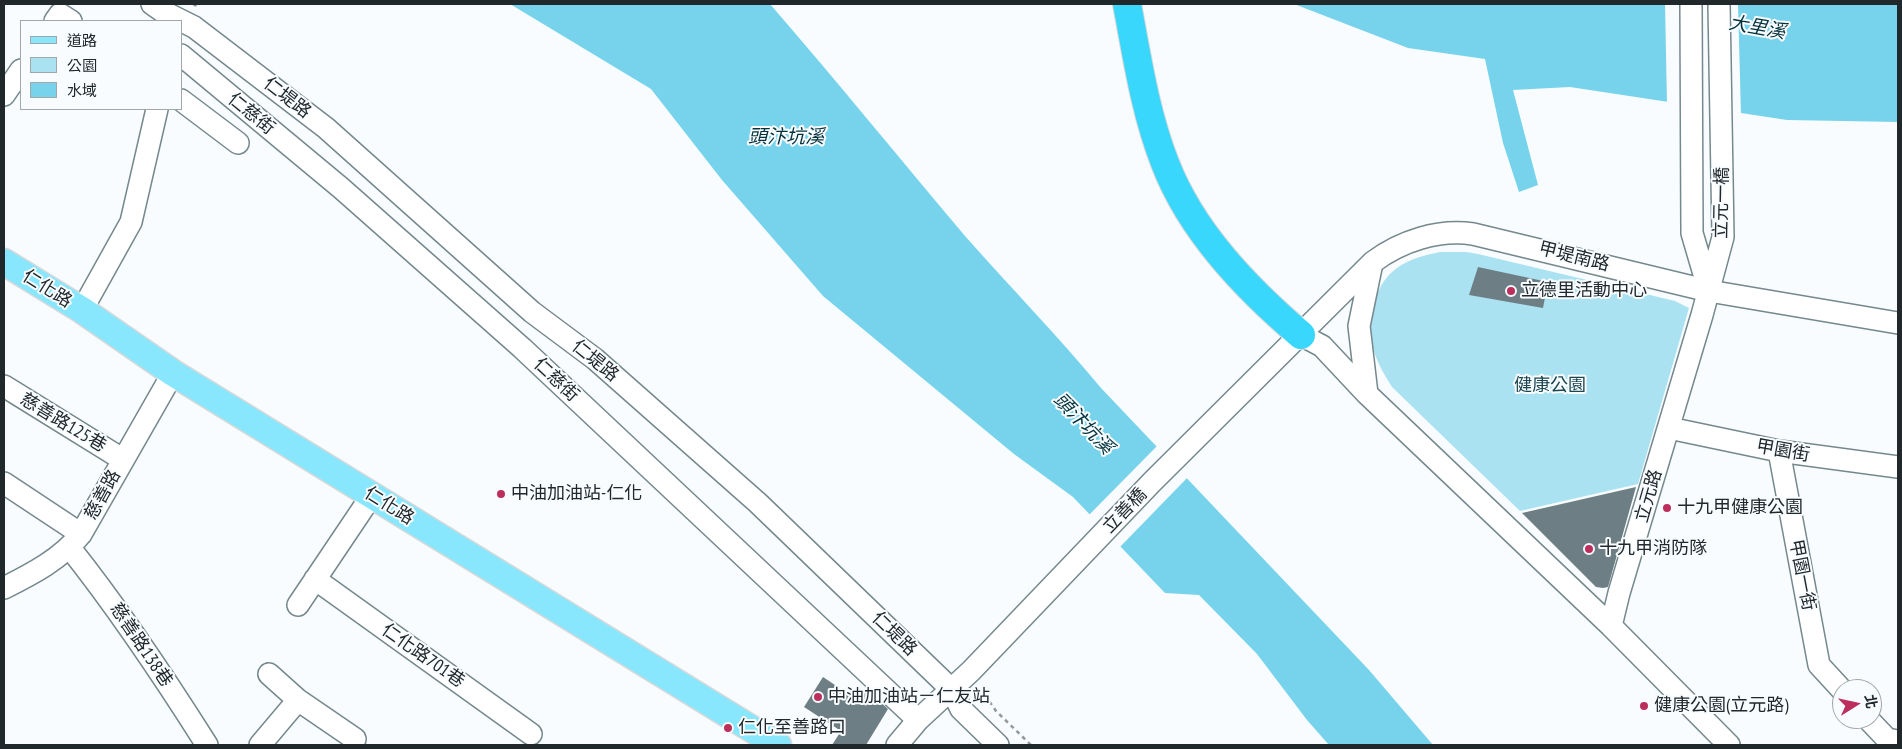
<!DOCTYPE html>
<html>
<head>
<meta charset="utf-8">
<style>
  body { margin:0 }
  #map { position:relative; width:1902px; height:749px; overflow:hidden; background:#f8fcfe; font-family:"PT Sans Narrow","Noto Sans TC",sans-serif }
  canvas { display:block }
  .frame { position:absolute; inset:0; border:5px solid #21282b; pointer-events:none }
  .legend { position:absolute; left:20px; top:20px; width:162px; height:90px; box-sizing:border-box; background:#f8fcfe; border:1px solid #a2a7aa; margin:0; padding:6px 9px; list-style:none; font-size:15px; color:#21282b }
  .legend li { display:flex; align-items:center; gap:10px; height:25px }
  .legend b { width:25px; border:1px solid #a2a7aa }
  .north { position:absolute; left:1832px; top:679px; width:50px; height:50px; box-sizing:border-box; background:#f8fcfe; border:1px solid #a2a7aa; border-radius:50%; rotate:80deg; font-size:14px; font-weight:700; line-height:20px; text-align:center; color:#21282b }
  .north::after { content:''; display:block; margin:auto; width:18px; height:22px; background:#bc2e5b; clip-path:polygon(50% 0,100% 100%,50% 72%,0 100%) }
</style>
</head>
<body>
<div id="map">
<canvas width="1902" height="749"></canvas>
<div class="frame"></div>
<ul class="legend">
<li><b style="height:6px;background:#88e7fd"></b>道路</li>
<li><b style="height:14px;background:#abe2f2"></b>公園</li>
<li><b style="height:14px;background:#77d3eb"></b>水域</li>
</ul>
<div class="north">北</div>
</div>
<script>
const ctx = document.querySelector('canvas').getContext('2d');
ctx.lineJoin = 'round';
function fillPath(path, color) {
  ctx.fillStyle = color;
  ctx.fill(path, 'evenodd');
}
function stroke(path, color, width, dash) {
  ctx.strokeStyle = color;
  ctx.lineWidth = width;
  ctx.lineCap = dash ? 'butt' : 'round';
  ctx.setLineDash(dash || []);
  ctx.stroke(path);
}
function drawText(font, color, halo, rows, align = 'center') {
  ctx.font = font + ' "PT Sans Narrow","Noto Sans TC",sans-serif';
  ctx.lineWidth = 4;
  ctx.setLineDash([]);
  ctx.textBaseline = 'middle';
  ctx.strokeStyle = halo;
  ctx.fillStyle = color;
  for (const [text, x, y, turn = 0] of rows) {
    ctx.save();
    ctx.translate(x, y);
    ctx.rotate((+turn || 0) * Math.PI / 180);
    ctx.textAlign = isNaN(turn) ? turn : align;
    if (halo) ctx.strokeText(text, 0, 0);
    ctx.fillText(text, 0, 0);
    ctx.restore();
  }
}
const green = new Path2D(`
  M1440,252h26l12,2 197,47 14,7 -51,176 -118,27 -128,-124c-6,-10 -12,-19 -16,-30 -11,-28 -5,-71 21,-89 12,-9 28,-13 43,-16z`);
const water = new Path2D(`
  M510,4h260c66,76 130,155 195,232 45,51 93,100 136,152l268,282 64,75h-104l-22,-25 -50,-66 -58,-59 -34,-2 -92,-96 -59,-43 -191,-158 -101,-116 -71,-91z
  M1294,4h604v118l-111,-2 -217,-33 -57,3 25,95 -19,7 -16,-49 -18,-84 -77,-11z`);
const pier = new Path2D(`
  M1665,4h73l3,111 -74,-11z
  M1158,445l31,31 -70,72 -31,-32z`);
const building = new Path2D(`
  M1478,267l70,15 -5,26 -74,-13z
  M1636,487l-28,100 -5,1 -7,-1 -74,-74z
  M823,677l33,22 6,-10 15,10 11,10 -22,36h-34l9,-14 -37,-24z`);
const path = new Path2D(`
  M193,4l7,4
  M985,695l11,16 35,34`);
const minor = new Path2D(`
  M152,4l10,7 32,16 132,101 206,184 63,47 163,144 194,187 9,19 37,36
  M1691,4l1,229 17,58
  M55,21l5,-7 11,7
  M181,55l160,133 181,160 396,372
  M4,95l17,-25
  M181,100l57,43
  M82,310l49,-88 26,-113
  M1301,335l21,11 45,48 244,232 118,119
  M4,386l118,73
  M1367,394l-8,-68 13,-63
  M1669,428l110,23 119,16
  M1779,451l40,214 23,25
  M4,483l77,51
  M70,548c50,63 94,129 137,197
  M315,579l216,155
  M4,588c28,-14 57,-29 77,-54l92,-161
  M298,605l74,-110
  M1611,626l8,-33 83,-278 21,-78 -4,-233
  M269,674l29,26 57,39
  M1868,719l19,20 11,2
  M260,745l38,-45
  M897,745l21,-25 53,-49 181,-189 221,-220c28,-21 65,-33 100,-28l236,57 189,32`);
const major = new Path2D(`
  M4,262l78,48 91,63 605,372`);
const highway = new Path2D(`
  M1127,4c10,53 18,108 38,159 26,68 81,125 136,172`);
const markers = [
  [1511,291,5,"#bc2e5b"],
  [501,494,5,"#bc2e5b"],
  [1667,508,5,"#bc2e5b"],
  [1589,549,5,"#bc2e5b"],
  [818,697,5,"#bc2e5b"],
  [1644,706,5,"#bc2e5b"],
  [728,728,5,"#bc2e5b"]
];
const streetNames = [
  ["仁堤路",287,98,38],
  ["仁慈街",251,114,39],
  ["立元一橋",1722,203,-89],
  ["甲堤南路",1574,257,14],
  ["仁化路",47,289,32],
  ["仁堤路",595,361,39],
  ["仁慈街",556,380,43],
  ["慈善路125巷",63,423,31],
  ["甲園街",1783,451,10],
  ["慈善路",103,495,-61],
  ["立元路",1649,496,-74],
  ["仁化路",389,506,32],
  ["立善橋",1125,511,-46],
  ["甲園一街",1802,575,79],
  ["仁堤路",894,634,44],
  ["慈善路138巷",141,645,56],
  ["仁化路701巷",423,656,35]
];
const poiNames = [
  ["立德里活動中心",1521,291],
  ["中油加油站-仁化",511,494],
  ["十九甲健康公園",1677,508],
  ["十九甲消防隊",1599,549],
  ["中油加油站－仁友站",828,697],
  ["健康公園(立元路)",1654,706],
  ["仁化至善路口",738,728]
];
const parkNames = [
  ["健康公園",1550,386]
];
const waterNames = [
  ["大里溪",1757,28,10],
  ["頭汴坑溪",786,138],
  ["頭汴坑溪",1083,424,46]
];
fillPath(green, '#abe2f2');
fillPath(water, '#77d3eb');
fillPath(pier, '#f8fcfe');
fillPath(building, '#6d7f84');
stroke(minor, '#75888d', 24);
stroke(major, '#d7d8d9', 29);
stroke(highway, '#d7d8d9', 30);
stroke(path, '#93989b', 2.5, [4, 4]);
stroke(minor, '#fff', 21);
stroke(major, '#88e7fd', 26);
stroke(highway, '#39d7fb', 28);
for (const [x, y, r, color] of markers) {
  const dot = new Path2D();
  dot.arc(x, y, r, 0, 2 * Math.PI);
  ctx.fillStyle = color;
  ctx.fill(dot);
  stroke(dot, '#f8fcfe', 2);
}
drawText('18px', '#21282b', '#f8fcfe', streetNames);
drawText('18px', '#21282b', '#f8fcfe', poiNames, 'left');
drawText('18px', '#1b4550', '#f8fcfe', parkNames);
drawText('italic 19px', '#04323c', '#f8fcfe', waterNames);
</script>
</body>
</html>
